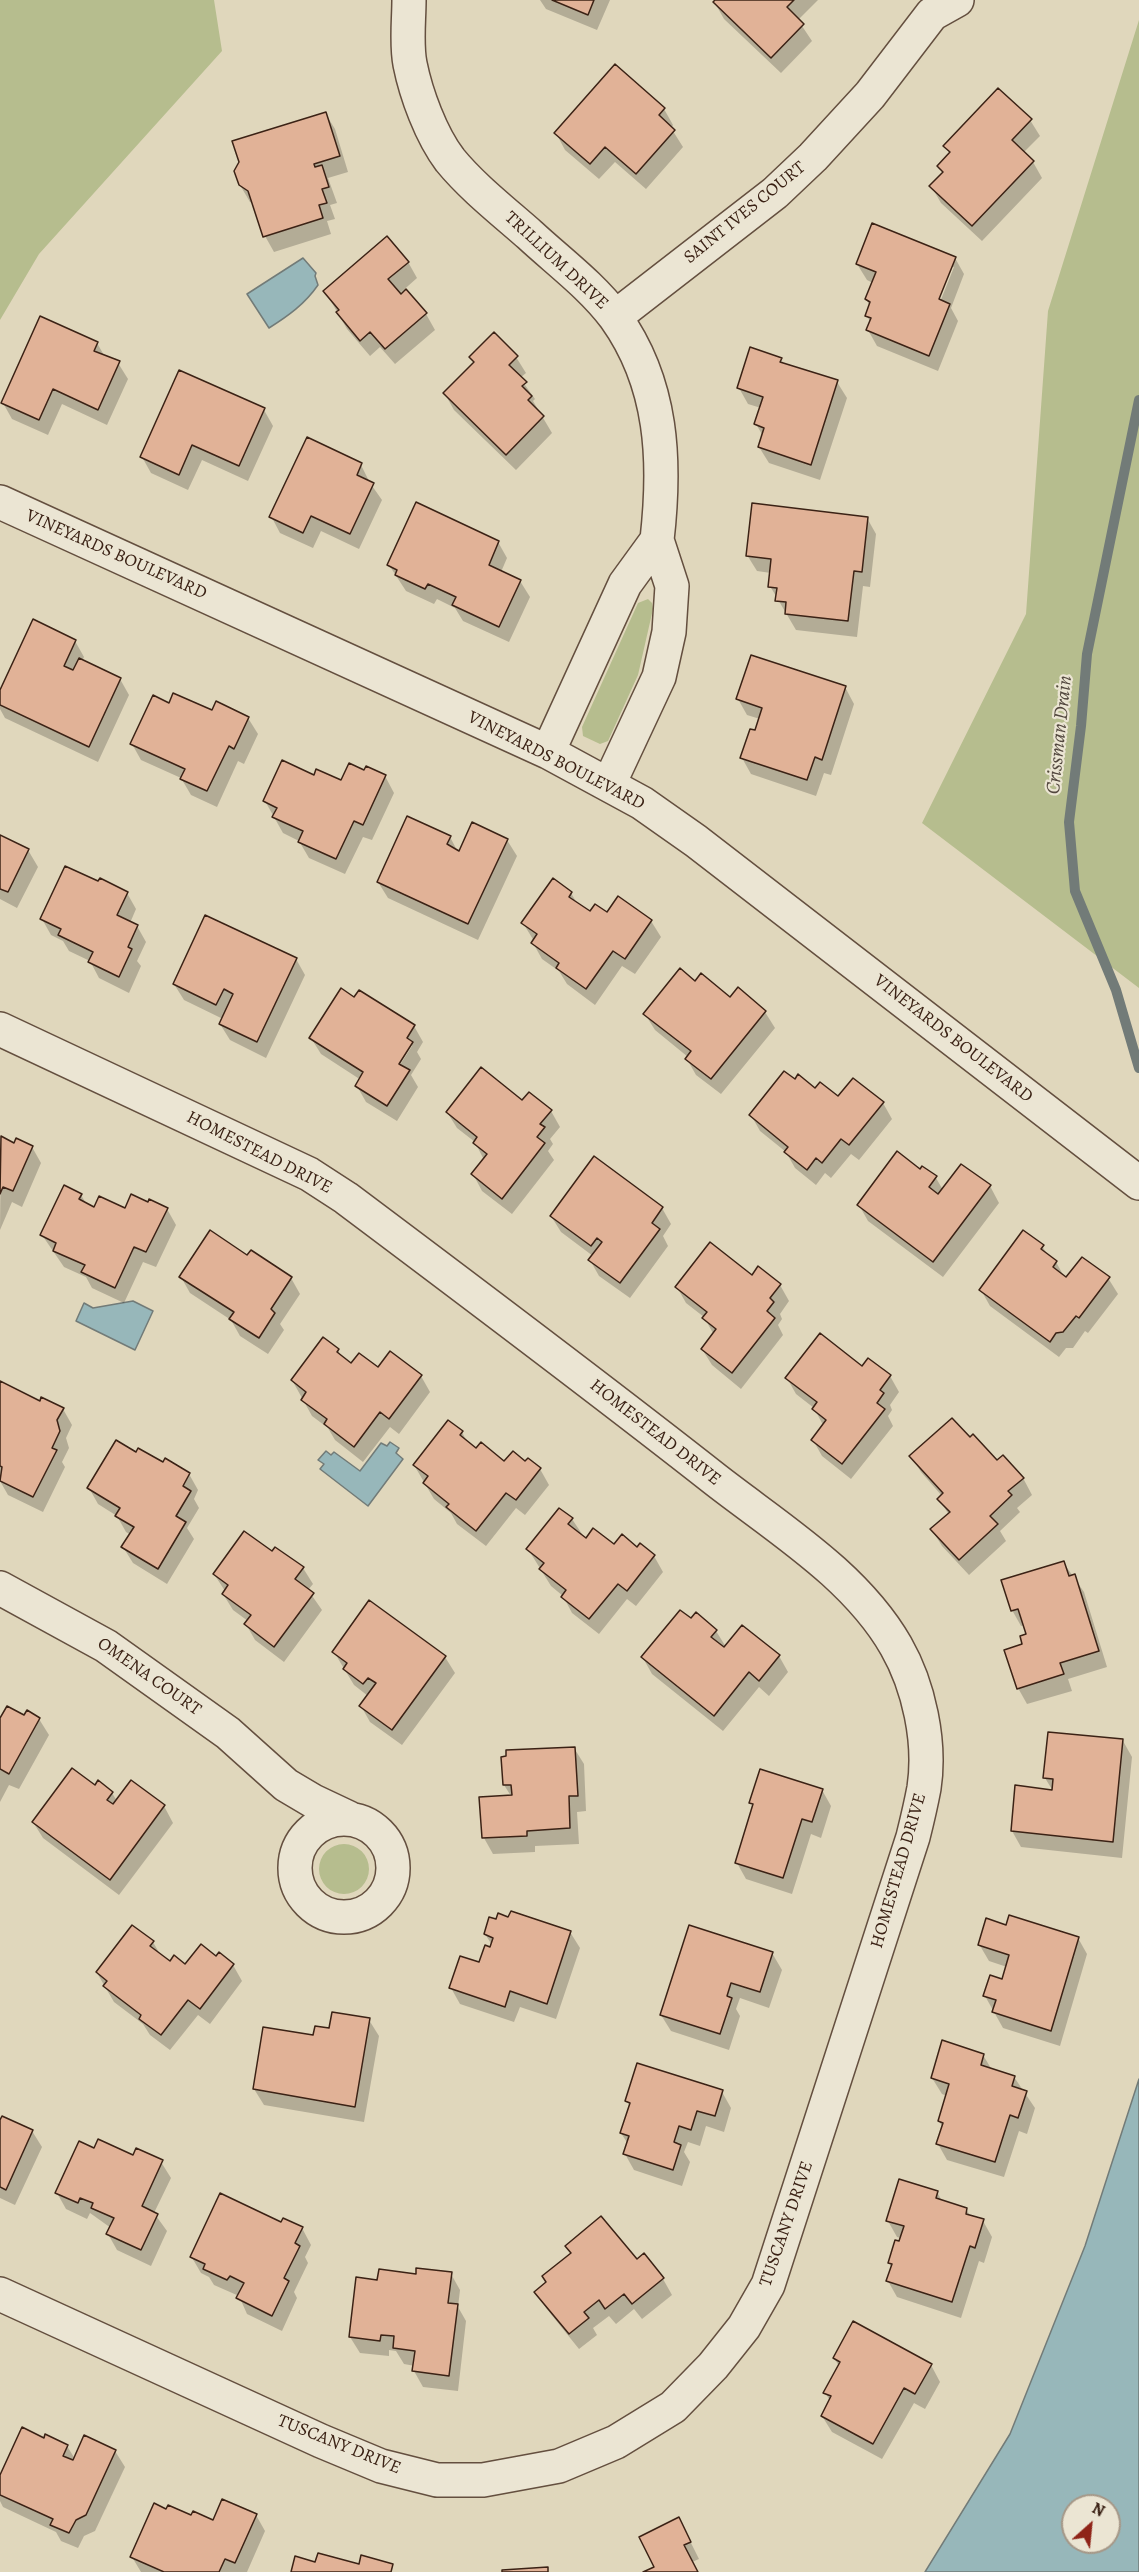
<!DOCTYPE html>
<html>
<head>
<meta charset="utf-8">
<style>
  body { margin:0 }
  #map { position:relative; width:1139px; height:2572px; overflow:hidden; background:#e0d7bc; font-family:Alegreya,serif }
  canvas { display:block }
  .north { position:absolute; left:1061px; top:2494px; width:60px; height:60px; box-sizing:border-box; background:#ebe5d3; border:2px solid #a59787; border-radius:50%; rotate:27deg; font-size:16px; font-weight:700; line-height:24px; text-align:center; color:#3b2215 }
  .north::after { content:''; display:block; margin:auto; width:21px; height:27px; background:#8f2418; clip-path:polygon(50% 0,100% 100%,50% 72%,0 100%) }
</style>
</head>
<body>
<div id="map">
<canvas width="1139" height="2572"></canvas>
<div class="north">N</div>
</div>
<script>
const ctx = document.querySelector('canvas').getContext('2d');
ctx.lineJoin = 'round';
function fillPath(path, color) {
  ctx.fillStyle = color;
  ctx.fill(path, 'evenodd');
}
function stroke(path, color, width, dash) {
  ctx.strokeStyle = color;
  ctx.lineWidth = width;
  ctx.lineCap = dash ? 'butt' : 'round';
  ctx.setLineDash(dash || []);
  ctx.stroke(path);
}
function drawText(font, color, halo, rows, align = 'center') {
  ctx.font = font + ' Alegreya,serif';
  ctx.lineWidth = 4.5;
  ctx.setLineDash([]);
  ctx.textBaseline = 'middle';
  ctx.strokeStyle = halo;
  ctx.fillStyle = color;
  for (const [text, x, y, turn = 0] of rows) {
    ctx.save();
    ctx.translate(x, y);
    ctx.rotate((+turn || 0) * Math.PI / 180);
    ctx.textAlign = isNaN(turn) ? turn : align;
    if (halo) ctx.strokeText(text, 0, 0);
    ctx.fillText(text, 0, 0);
    ctx.restore();
  }
}
const green = new Path2D(`
  M0,0h214l8,51 -183,203 -39,66z
  M1139,20v968l-217,-165 104,-209 22,-303z
  M648,599l4,4 1,6 -15,66 -30,66 -8,3 -17,-8 -1,-9 56,-124z
  M319 1869a25 25 0 1 1 50 0a25 25 0 1 1-50 0Z`);
const water = new Path2D(`
  M303,258l13,15 -1,3 3,9c-13,19 -30,31 -49,43l-22,-34z
  M133,1301l20,10 -18,39 -59,-29 8,-18 9,5z
  M390,1442l9,6 -3,5 7,6 -35,47 -48,-37 4,-5 -6,-4 8,-9 5,4 3,-3 26,19 21,-28 6,3z
  M1139,2079v493h-214l85,-138 75,-188zM1073,2506h36v36h-36z`);
const shadow = new Path2D(`
  M540,0h70l-13,30 -51,-21z
  M717,0h101l-20,20 14,21 -31,32 -57,-54 -9,-16z
  M615,66l49,43 9,16 -2,3 12,19 -37,42 -31,-27 -16,17 -34,-29 -9,-17z
  M325,113l10,16 13,43 -20,6 9,25 -7,2 5,14 -8,2 4,13 -57,18 -9,-16 -11,-32 -4,-2 -10,-17z
  M1030,120l10,16 -17,17 10,9 9,16 -60,63 -41,-38 -10,-17 12,-12 -4,-8 11,-12 -5,-8z
  M955,258l9,16 -13,34 7,13 -20,50 -61,-25 -9,-16 3,-7 -4,-7 3,-10 -4,-7 7,-16 -6,-3 -10,-16zM950,267h4l-16,40 -3,-2z
  M408,262l9,16 -18,16 27,20 9,16 -40,34 -15,-17 -10,9 -23,-27 -22,-38z
  M97,343l8,14 13,6 10,16 -21,46 -45,-21 -14,31 -36,-16 -9,-16z
  M471,357h45l10,16 -6,5 15,21 -2,2 19,32 -36,37 -62,-60 -9,-16 30,-30z
  M781,359l3,6 53,17 10,16 -27,82 -51,-17 -10,-16 4,-11 -7,-12 5,-16 -13,-4 -9,-16z
  M264,410l9,16 -25,55 -46,-21 -14,30 -37,-17 -9,-16z
  M361,465l9,18 12,17 -23,49 -38,-18 -8,17 -33,-15 -9,-17z
  M867,518l9,16 -6,53 -7,-1 -6,51 -61,-7 -26,-44 1,-13 -14,-2 -10,-16z
  M498,542l9,16 -6,14 19,9 10,16 -21,45 -46,-21 -8,-13 -18,-9 -3,5 -28,-13 -17,-26z
  M75,641l9,16 -2,4 38,18 9,16 -31,67 -93,-44 -5,-9v-16z
  M845,687l9,17 -23,71 -7,-2 -8,23 -65,-22 -9,-16 18,-39 -13,-4 -9,-16z
  M169,705l79,13 10,16 -14,30 -6,-3 -21,46 -26,-12 -10,-17 -40,-18 -9,-16z
  M365,772l20,4 9,17 -22,47 -9,-3 -18,37 -36,-16 -10,-17 -16,-8 -18,-32 49,-25 28,6z
  M0,836l28,14 10,17 -21,41 -17,-9z
  M450,837l9,17 48,-14 10,16 -39,84 -90,-42 -10,-16z
  M99,883l28,10 9,16 -6,14 7,3 9,16 -9,19 4,5 -12,27 -30,-15 -9,-17 -21,-10 -6,-10 -12,-6 -9,-16z
  M571,893l7,12 12,8 61,8 10,16 -26,37 -13,-8 -27,39 -28,-21 -8,-13 -17,-12 -9,-16 1,-2 -11,-18z
  M296,959l9,16 -39,83 -36,-18 -10,-16 3,-5 -39,-19 -10,-16z
  M695,983l70,29 10,16 -54,66 -25,-19 -9,-16 1,-2 -33,-27 -10,-16z
  M355,999l59,27 9,16 -6,10 4,7 -10,16 7,12 -21,34 -31,-19 -9,-16 4,-6 -40,-26 -10,-16zM412,1040v6l-16,25 -3,-2z
  M795,1081l43,17 45,5 9,16 -33,41 -8,-6 -20,24 -6,-5 -9,12 -21,-17 -9,-16 -26,-21 -9,-16z
  M522,1102l29,9 9,16 -10,12 3,5 -5,7 6,9 -42,54 -30,-23 -9,-17 11,-14 -9,-18 -18,-14 -10,-16z
  M1,1138l14,7 17,2 9,16 -19,44 -10,-5 -12,28z
  M923,1168l13,10 7,12 47,-4 9,17 -56,74 -75,-56 -9,-16z
  M81,1195l6,10 8,4 30,1 24,-6 18,5 9,16 -20,42 -13,-5 -19,41 -32,-15 -6,-11 -22,-10 -22,-32z
  M662,1208l9,16 -8,12 5,10 -38,52 -31,-22 -9,-16 3,-4 -32,-24 -10,-16z
  M1042,1246l7,11 7,5 10,18 42,-2 10,16 -30,39 -3,-2 -12,17h-7l-7,9 -69,-51 -9,-16z
  M247,1257l44,21 9,16 -20,30 4,6 -16,24 -28,-18 -9,-16 -41,-27 -9,-16z
  M759,1268l21,17 9,16 -9,13 2,5 -4,6 5,10 -42,54 -29,-24 -10,-16 12,-14 -10,-18 -18,-14 -9,-16 75,-10z
  M338,1350l4,8 10,7 69,11 9,16 -31,42 -9,-7 -27,35 -28,-22 -7,-12 -16,-12 -20,-36z
  M869,1360l21,16 9,16 -9,13 2,5 -4,6 5,10 -42,53 -29,-23 -9,-16 10,-15 -9,-17 -18,-14 -9,-16 75,-10z
  M0,1383l40,20 23,6 9,16 -6,13 3,10 -7,14 3,5 -22,45 -35,-17 -8,-14z
  M462,1432l6,12 9,6 28,13h20l15,6 9,16 -24,30 -9,-7 -30,38 -29,-22 -6,-11 -17,-14 -20,-34z
  M136,1454l53,20 9,16 -4,9 5,9 -12,20 7,11 -27,45 -34,-21 -10,-16 8,-12 -5,-3 -9,-16 -19,-12 -9,-16z
  M911,1456l86,6 26,16 9,17 -15,13 3,4 -20,19 6,10 -37,34 -27,-29 -10,-16 17,-15 -10,-16 3,-3 -21,-24z
  M572,1519l14,21 51,9 17,7 9,16 -27,34 -9,-7 -28,35 -27,-21 -9,-17 -12,-10 -23,-37z
  M276,1549l27,19 10,16 -5,6 14,20 -38,52 -29,-22 -9,-16 2,-3 -15,-11 -10,-16 2,-3 -11,-17 58,-20z
  M1063,1562l21,30 23,75 -39,12 4,12 -45,13 -9,-16 6,-42 4,-11 -3,-10 -4,1 -9,-16z
  M696,1614l20,17 10,16 16,-20 37,29 9,16 -19,24 -10,-9 -36,44 -71,-57 -9,-16z
  M334,1652l111,5 10,16 -53,72 -32,-23 -9,-16 7,-10 -14,-11z
  M24,1717l15,2 10,16 -30,54 -10,-4 -9,17v-81z
  M1123,1741l9,16 -10,101 -101,-11 -9,-16 41,-40 -8,-13z
  M574,1748l10,16 2,47 -9,1 2,32 -44,2v6l-42,2 -9,-16 27,-42 -7,-11z
  M131,1782l33,24 9,17 -54,72 -76,-57 -10,-16 62,-35 17,6 5,8z
  M822,1790l9,16 -10,32 -10,-4 -19,60 -46,-15 -9,-16 17,-55 -3,-6z
  M1007,1927l71,11 9,16 -27,92 -57,-18 -18,-32 18,-15 4,-14 -18,-6 -10,-17z
  M570,1932l10,16 -24,71 -36,-12 -6,15 -54,-18 -9,-16 28,-24 12,-15 1,-4 -7,-11z
  M153,1942l8,14 9,7 15,3 31,-8 17,7 9,16 -32,43 -12,-9 -28,35 -20,-15 -7,-11 -29,-22 -17,-29z
  M772,1953l10,17 -13,38 -29,-10 -4,11 4,7 -11,34 -58,-19 -10,-16z
  M369,2020l10,16 -15,86 -100,-17 -10,-16 60,-52 16,-7z
  M983,2055l9,15 22,7 21,31 -8,26 -8,-3 -15,46 -57,-17 -9,-16 5,-16 -4,-7 8,-25 -5,-2 -10,-16z
  M722,2092l9,16 -7,24 -18,-6 -6,20 -12,-4 -4,10 6,10 -8,24 -48,-16 -9,-16 3,-10 -7,-11 9,-27 -3,-5z
  M0,2122l32,9 10,16 -27,58 -15,-7z
  M94,2150l67,12 10,16 -17,35 13,18 -16,35 -34,-16 -9,-16 3,-6 -21,-15 -3,6 -21,-10 -9,-16z
  M937,2192l5,9 24,8 5,8 12,4 9,16 -8,26 -5,-2 -18,57 -64,-21 -9,-16 4,-13 -3,-5 12,-25 -4,-1 -9,-16z
  M302,2228l9,17 -6,12 3,6 -14,29 3,6 -15,33 -35,-17 -8,-18 -25,-11 -5,-8 -8,-4 -10,-17z
  M567,2246l69,15 27,18 9,16 -30,24 -8,-10 -18,15 -7,-8 -16,12 4,7 -18,14 -33,-41 -10,-16 36,-37z
  M451,2274l9,16 -2,17 8,14 -8,70 -35,-4 -9,-16 1,-5 -11,-2 -8,-13 -7,-1v6l-29,-3 -10,-16 28,-56 39,-6z
  M834,2358l97,7 9,17 -15,27 -11,-6 -32,56 -50,-27 -10,-16 8,-15 -5,-9 14,-26z
  M44,2440l23,6 8,13 40,-8 10,16 -30,64 -11,5 -6,12 -17,-7 -5,-9 -53,-25 -3,-6v-22z
  M256,2515l9,16 -18,41h-106l-9,-15 60,-40 22,5z
  M687,2535l12,24 -7,3 5,10h-51l10,-5z`);
const stream = new Path2D(`
  M1139,400l-52,254 -6,72 -12,96 6,69 41,99 23,78`);
const building = new Path2D(`
  M552,0h42l-6,15z
  M715,0h79l-7,7 17,17 -33,34 -58,-56z
  M615,64l50,44 -6,7 16,15 -39,44 -31,-27 -15,17 -36,-31z
  M998,88l34,31 -20,21 22,21 -62,65 -43,-40 14,-14 -6,-6 13,-14 -7,-6z
  M326,112l14,44 -26,8 1,3 7,-2 7,22 -7,2 5,14 -8,2 4,13 -60,19 -15,-46 -9,-6 -5,-14 5,-9 -7,-21z
  M872,223l84,34 -17,42 11,5 -21,52 -63,-26 5,-12 -6,-2 5,-14 -5,-3 11,-27 -20,-8z
  M387,236l22,26 -21,17 13,15 5,-5 21,24 -42,36 -15,-17 -10,9 -24,-29 3,-2 -16,-19z
  M40,316l58,26 -4,9 26,10 -22,49 -45,-21 -14,31 -38,-17z
  M494,332l24,24 -9,9 18,17 -5,4 10,10 -4,4 16,16 -38,39 -63,-62 31,-31 -5,-5z
  M750,347l32,11 -2,4 58,18 -27,85 -53,-18 6,-19 -10,-4 9,-27 -26,-9z
  M179,370l86,38 -26,58 -47,-21 -13,30 -39,-18z
  M307,437l55,26 -5,12 17,8 -24,51 -39,-18 -8,17 -34,-16z
  M416,502l83,39 -10,24 32,15 -22,47 -47,-22 4,-8 -28,-13 -3,5 -30,-14 2,-5 -10,-5z
  M752,503l116,14 -6,55 -8,-1 -6,50 -63,-7 1,-12 -11,-1 2,-13 -9,-1 3,-28 -25,-3z
  M33,619l43,21 -12,26 9,4 6,-12 42,20 -32,69 -89,-42v-15z
  M751,655l95,31 -24,74 -7,-3 -8,23 -67,-22 10,-29 5,1 7,-22 -26,-9z
  M173,693l39,17 4,-9 33,16 -15,32 -5,-3 -22,45 -27,-12 5,-10 -55,-25 23,-49 16,8z
  M282,760l32,15 2,-6 25,11 8,-17 15,7 2,-4 20,9 -23,50 -9,-4 -18,38 -38,-17 5,-11 -31,-14 5,-9 -14,-7z
  M407,816l44,20 -4,8 12,7 13,-29 36,17 -40,85 -91,-42z
  M0,835l29,14 -21,43 -8,-3z
  M65,866l33,15 2,-3 28,14 -11,23 21,10 -10,22 4,2 -13,28 -31,-15 5,-10 -35,-17 3,-6 -21,-10z
  M553,878l19,14 -3,5 21,14 5,-7 12,8 11,-16 34,24 -27,39 -12,-8 -27,38 -30,-21 3,-5 -28,-20 6,-9 -16,-11z
  M205,915l92,43 -40,84 -38,-18 14,-30 -9,-5 -8,16 -43,-21z
  M680,968l15,13 6,-8 29,24 8,-10 28,24 -55,68 -26,-20 6,-8 -48,-37z
  M341,988l13,9 5,-7 56,35 -8,13 6,4 -14,22 11,6 -23,36 -32,-20 8,-14 -54,-34z
  M481,1067l41,33 7,-8 23,18 -12,14 5,3 -8,10 8,6 -43,56 -31,-25 16,-20 -14,-11 4,-6 -31,-25z
  M784,1071l11,8 3,-5 17,14 5,-6 18,14 15,-18 31,24 -35,43 -8,-6 -19,24 -6,-5 -9,12 -23,-18 4,-5 -39,-32z
  M1,1136l13,7 2,-5 17,8 -20,45 -10,-4 -3,7z
  M897,1151l23,18 2,-3 15,10 -8,11 9,7 23,-30 30,21 -58,77 -76,-57z
  M594,1156l69,51 -11,16 8,6 -40,54 -32,-23 14,-18 -5,-4 -6,8 -41,-30z
  M64,1185l18,9 -3,5 15,8 5,-11 26,12 6,-14 17,8 1,-3 19,9 -22,44 -12,-5 -19,41 -34,-16 4,-7 -32,-14 3,-8 -16,-8z
  M210,1230l37,25 4,-5 41,27 -21,32 4,4 -16,25 -30,-19 5,-7 -55,-35z
  M1023,1230l21,15 -3,4 16,12 -4,6 13,10 16,-20 28,20 -31,41 -3,-2 -13,16 -7,1 -6,9 -71,-52z
  M710,1242l42,33 6,-9 23,18 -11,14 4,4 -7,9 8,7 -43,55 -31,-24 15,-20 -14,-11 5,-6 -32,-25z
  M820,1333l42,33 6,-8 23,17 -11,15 4,3 -7,10 8,6 -43,55 -31,-24 15,-20 -14,-11 5,-7 -32,-24z
  M323,1337l16,12 -2,3 14,11 8,-10 19,14 12,-16 32,24 -33,44 -9,-7 -26,35 -30,-23 3,-5 -26,-19 5,-8 -15,-12z
  M0,1381l40,20 1,-4 23,11 -7,12 3,11 -8,17 5,2 -24,47 -33,-16 2,-14 -2,-1z
  M952,1418l18,19 3,-3 24,26 6,-5 21,23 -16,13 4,4 -22,21 8,8 -39,36 -29,-31 20,-17 -13,-13 6,-6 -34,-37z
  M448,1420l15,11 -3,4 16,13 5,-6 23,19 9,-10 12,10 3,-3 13,10 -25,32 -10,-7 -30,38 -30,-24 3,-3 -26,-21 5,-7 -15,-11z
  M116,1440l20,12 2,-4 25,14 2,-4 25,15 -7,13 8,5 -15,25 10,6 -28,47 -37,-22 13,-20 -19,-11 5,-8 -33,-20z
  M559,1508l14,10 -5,6 18,14 7,-10 21,16 8,-10 15,13 3,-4 15,12 -28,36 -9,-7 -29,35 -28,-22 5,-7 -27,-21 5,-6 -18,-14z
  M244,1531l28,20 3,-4 29,20 -9,12 19,14 -40,54 -30,-23 7,-9 -29,-21 6,-9 -15,-11z
  M1064,1561l5,15 6,-2 24,77 -39,12 4,11 -47,15 -13,-39 18,-6 -2,-8 6,-2 -8,-25 -7,2 -10,-31z
  M369,1600l77,56 -54,74 -33,-24 17,-23 -8,-5 -5,6 -20,-15 4,-6 -15,-11z
  M680,1610l11,8 5,-6 21,18 -6,7 13,10 18,-22 38,30 -21,26 -10,-9 -35,44 -73,-59z
  M7,1706l17,9 3,-5 13,8 -31,56 -9,-5v-51z
  M1048,1732l75,7 -10,103 -102,-11 4,-46 37,5 1,-11 -10,-1z
  M575,1747l3,49h-9l1,32 -43,3v5l-45,2 -3,-41 33,-2 -1,-10h-8l-2,-28 5,-1v-6z
  M72,1768l23,17 3,-5 15,12 -6,8 6,4 18,-24 34,25 -55,75 -78,-58z
  M760,1769l63,20 -11,33 -10,-3 -19,59 -48,-15 18,-59 -4,-1z
  M511,1911l60,20 -24,73 -37,-13 -5,16 -56,-19 11,-32 19,6 6,-17 5,2 3,-9 -9,-4 5,-17 7,2 2,-6 10,4z
  M1009,1915l70,22 -28,94 -59,-19 4,-12 -13,-4 7,-21 12,4 7,-24 -31,-10 8,-27 20,7z
  M132,1925l22,16 -4,5 20,15 4,-6 11,9 16,-20 15,12 3,-4 15,12 -34,45 -12,-9 -27,35 -22,-16 2,-4 -38,-29 4,-5 -11,-9z
  M689,1925l84,27 -13,40 -29,-9 -4,13 5,2 -12,36 -60,-19z
  M332,2012l38,6 -15,89 -102,-18 10,-62 50,8 2,-9 14,2z
  M942,2040l42,14 -3,11 34,11 -3,10 15,5 -9,27 -8,-3 -15,47 -59,-18 7,-21 -5,-2 11,-37 -18,-6z
  M637,2063l86,27 -8,26 -18,-5 -6,19 -12,-4 -5,16 7,3 -8,25 -50,-16 6,-18 -9,-3 10,-30 -5,-2z
  M2,2116l31,14 -27,60 -6,-3v-67z
  M98,2139l35,16 3,-7 27,12 -21,46 16,8 -17,36 -35,-16 8,-16 -23,-10 2,-5 -13,-5 -2,5 -23,-10 24,-52 15,7z
  M899,2179l39,12 -2,7 31,10 -1,6 18,5 -9,29 -5,-2 -18,56 -66,-21 6,-17 -4,-1 7,-23 4,1 5,-15 -18,-5z
  M220,2193l61,29 2,-4 20,9 -8,16 5,3 -16,32 5,3 -17,35 -36,-18 8,-15 -14,-7 -3,4 -24,-11 2,-5 -15,-7z
  M601,2216l36,43 7,-6 20,25 -32,26 -8,-10 -19,15 -6,-9 -15,12 5,6 -20,16 -35,-42 12,-10 -4,-6 29,-23 -6,-7z
  M416,2268l36,4 -4,31 10,1 -9,72 -37,-5 3,-20 -22,-3 1,-12 -13,-1 -1,6 -31,-4 7,-60 21,3 2,-11 37,5z
  M853,2321l79,43 -17,30 -11,-6 -31,56 -52,-28 10,-20 -8,-3 17,-31 -7,-4z
  M22,2427l22,11 1,-4 23,11 -5,11 10,4 11,-25 32,15 -30,65 -10,5 -7,13 -19,-8 3,-6 -53,-24v-20z
  M222,2499l35,15 -22,49 -10,-4 -6,13h-55l-34,-15 24,-54 12,6 2,-4 23,10 2,-4 20,9z
  M679,2517l12,25 -7,3 14,27h-55l11,-5 -15,-30z
  M318,2553l41,11 2,-9 32,9 -2,8h-100l4,-16 20,6z
  M548,2567v5h-46v-2z`);
const minor = new Path2D(`
  M409,0c0,20 -3,44 1,64 6,30 21,71 40,96 22,27 54,52 80,75 28,26 62,51 85,82 48,67 51,144 42,223
  M615,317l160,-124 38,-36 57,-62 62,-81 25,-14
  M0,502l548,250 94,51 54,38 443,342
  M548,752l77,-168 32,-44 15,46 -3,46 -10,45 -50,107
  M0,1029l309,145 37,24c124,93 248,186 370,282 63,49 140,96 180,166 23,40 35,96 28,142 -3,16 -7,33 -11,49l-145,448 -24,42 -31,39 -40,41 -57,35 -57,24 -76,14h-46l-56,-14 -60,-25 -321,-147
  M0,1588l106,58 122,87 58,52 27,16 36,17
  M295 1868a49 49 0 1 1 98 0a49 49 0 1 1-98 0Z`);
const streetNames = [
  ["SAINT IVES COURT",745,213,-39],
  ["TRILLIUM DRIVE",556,261,43],
  ["VINEYARDS BOULEVARD",116,555,24],
  ["VINEYARDS BOULEVARD",556,761,27],
  ["VINEYARDS BOULEVARD",953,1039,38],
  ["HOMESTEAD DRIVE",259,1153,27],
  ["HOMESTEAD DRIVE",655,1433,38],
  ["OMENA COURT",149,1677,35],
  ["HOMESTEAD DRIVE",899,1871,-74],
  ["TUSCANY DRIVE",787,2224,-71],
  ["TUSCANY DRIVE",339,2445,22]
];
const waterNames = [
  ["Crissman Drain",1060,735,-84]
];
fillPath(green, '#b6bd8e');
fillPath(water, '#97b7ba');
stroke(water, '#727b78', 1.5);
fillPath(shadow, '#0003');
stroke(stream, '#727b78', 10);
fillPath(building, '#e1b297');
stroke(building, '#3b2215', 1.5);
stroke(minor, '#644f3f', 36);
stroke(minor, '#ebe5d3', 33);
drawText('18px', '#3b2215', '#ebe5d3', streetNames);
drawText('italic 20px', '#52473e', '#ebe5d3', waterNames);
</script>
</body>
</html>
